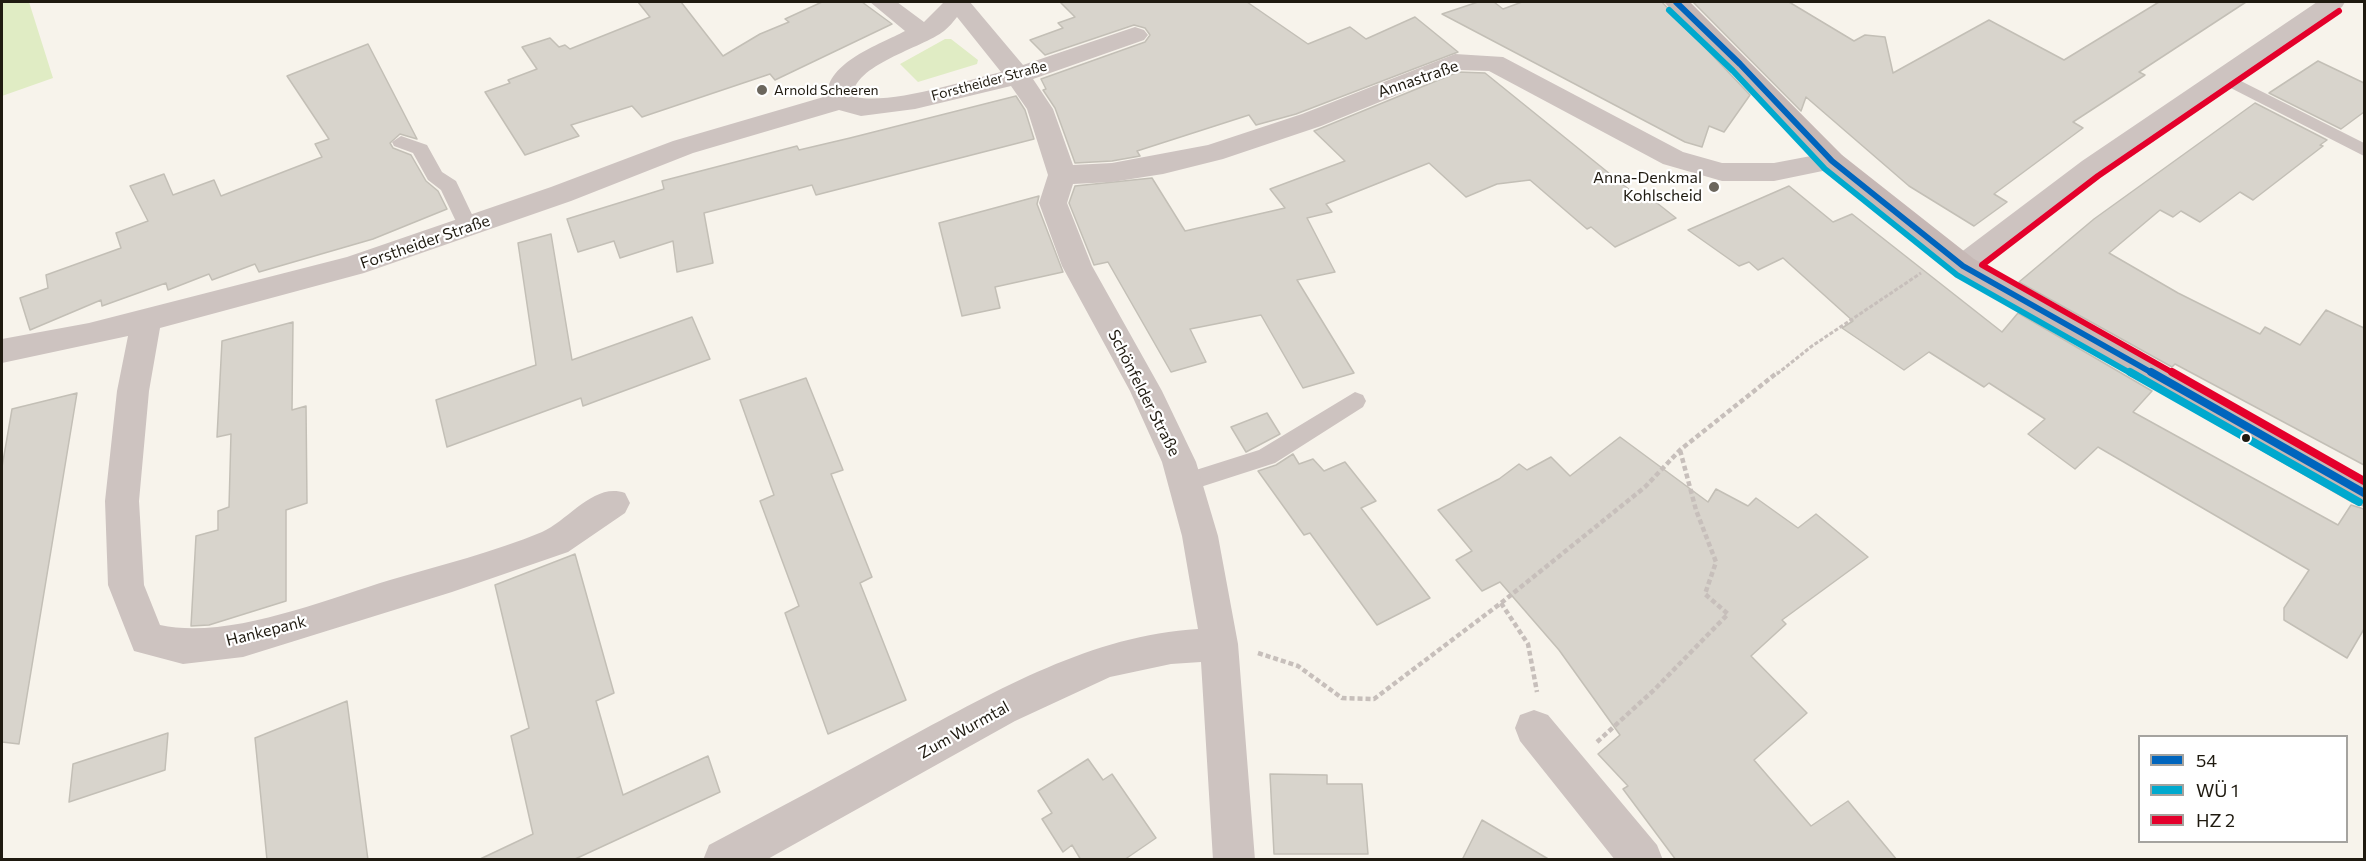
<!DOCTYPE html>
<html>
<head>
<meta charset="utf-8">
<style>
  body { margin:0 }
  #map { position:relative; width:2366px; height:861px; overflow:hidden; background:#f7f3eb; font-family:Commissioner,sans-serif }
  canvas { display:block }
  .frame { position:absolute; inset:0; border:3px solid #1f1a10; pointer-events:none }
  .legend { position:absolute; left:2138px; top:735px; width:210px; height:108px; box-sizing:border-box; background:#fff; border:2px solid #a5a39f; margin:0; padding:8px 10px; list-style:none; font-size:18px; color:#1f1a10 }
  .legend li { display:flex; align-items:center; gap:12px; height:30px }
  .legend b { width:30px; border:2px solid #a5a39f }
</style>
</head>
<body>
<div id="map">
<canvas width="2366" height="861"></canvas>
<div class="frame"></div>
<ul class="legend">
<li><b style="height:8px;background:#0065bd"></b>54</li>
<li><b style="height:8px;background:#00a9ce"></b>WÜ 1</li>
<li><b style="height:8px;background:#e4002b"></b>HZ 2</li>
</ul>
</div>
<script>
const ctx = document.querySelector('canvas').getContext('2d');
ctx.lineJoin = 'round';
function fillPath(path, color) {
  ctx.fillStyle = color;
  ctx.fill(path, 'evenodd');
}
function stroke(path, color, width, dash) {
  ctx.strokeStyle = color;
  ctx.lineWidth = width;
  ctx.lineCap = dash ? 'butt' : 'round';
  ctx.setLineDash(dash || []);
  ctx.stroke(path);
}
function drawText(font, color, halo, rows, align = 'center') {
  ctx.font = font + ' Commissioner,sans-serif';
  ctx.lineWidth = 4.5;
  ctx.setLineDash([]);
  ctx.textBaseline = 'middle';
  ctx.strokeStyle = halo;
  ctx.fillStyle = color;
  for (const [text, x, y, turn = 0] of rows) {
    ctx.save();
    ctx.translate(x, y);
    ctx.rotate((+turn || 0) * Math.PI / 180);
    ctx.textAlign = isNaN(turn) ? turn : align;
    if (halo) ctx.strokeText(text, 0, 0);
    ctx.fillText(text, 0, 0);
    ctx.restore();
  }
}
const green = new Path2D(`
  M2,2h27l24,76 -51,18z
  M945,39h6l27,21 -1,4 -59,18 -18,-18z`);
const building = new Path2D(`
  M638,2h43l42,54 37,-22 29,-12 -4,-3 37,-17h40l30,22 -117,56 -5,-6 -128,43 -10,-11 -61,19 8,11 -54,19 -40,-63 25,-9 -2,-3 29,-11 -15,-22 28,-9 9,9 6,-2 5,4 80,-32z
  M1060,2h187l61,42 42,-17 16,12 49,-22 43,35 -162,62 -40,11 -7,-10 -112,36 3,5 -28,5 -37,2 -20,-55 -12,-18 3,-1 -5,-10 104,-37 5,-7 -5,-7 -11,-3 -89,30 -15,-15 33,-12 -5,-5 17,-6z
  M1478,2h16l9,7 19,-7h140l88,93 -26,37 -15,-6 -7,21 -17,-5 -243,-128z
  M1693,2h96l65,39 11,-6 20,2 8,36 96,-53 75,40 95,-58h87l-107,70 6,3 -72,47 10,6 -89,66 13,8 -33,24 -65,-40 -103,-89 -5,14z
  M368,44l49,95 -17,-5 -10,9 3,5 18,7 15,26 12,10 9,18 -74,30 -114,33 -4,-8 -43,16 -3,-6 -41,16 -2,-7 -64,23 -1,-6 -71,30 -10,-32 28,-10 -2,-13 75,-27 -5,-15 32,-12 -18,-35 34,-12 9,21 41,-15 7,16 101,-39 -7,-13 14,-5 -42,-63z
  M2318,61l46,22v29l-23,17 -72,-36z
  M1458,72l27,1 151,122 7,-3 33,26 -61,29 -24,-20 -4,2 -57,-49 -33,4 -31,13 -37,-34 -103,41 6,8 -25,6 28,54 -38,8 57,93 -51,15 -42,-73 -71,14 16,33 -35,10 -63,-110 -14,3 -25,-62 6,-17 77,-8 33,53 100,-23 -15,-19 75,-28 -31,-30z
  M1016,96l9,14 9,29 -218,56 -4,-10 -108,28 9,50 -36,9 -4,-31 -53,17 -6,-17 -36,11 -11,-33 97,-30 -2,-8 135,-35 2,4 51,-12z
  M2255,103l72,37 -7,5 3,1 -70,54 -13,-8 -40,30 -19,-11 -8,6 -13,-7 -51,43 69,40 82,41 5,-7 35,18 26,-35 38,18v137l-189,-101 -3,3 -153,-85 75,-63z
  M1789,186l44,36 19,-8 150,118 16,-19 134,78 -19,21 205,113 13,-20 13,4v120l-17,29 -63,-38v-12l25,-38 -211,-123 -23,22 -47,-35 17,-15 -56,-36 -5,4 -55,-35 -25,18 -62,-42 11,-7 -70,-63 -25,12 -9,-8 -10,4 -51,-36z
  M1039,196l-2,8 26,68 -68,15 5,21 -38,8 -23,-93z
  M551,234l21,126 120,-43 18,42 -127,47 -2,-8 -134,49 -11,-47 100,-35 -18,-122z
  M293,322l-1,88 14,-4 1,97 -21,7v91l-77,24 -18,1 5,-90 22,-6v-19l11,-4 2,-73 -14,3 5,-96z
  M806,378l37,92 -12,4 41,103 -12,6 46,117 -78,34 -43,-121 14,-7 -39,-105 14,-6 -34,-95z
  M77,393l-58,351 -17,-2v-275l10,-58z
  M1267,413l13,21 -34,18 -15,-25z
  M1620,437l88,65 8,-13 32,17 8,-8 42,30 18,-14 52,43 -86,63 4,4 -35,32 56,57 -53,47 57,66 37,-25 49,59h-221l-53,-71 5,-3 -30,-32 22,-19 -61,-85 -59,-68 -18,9 -26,-31 16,-9 -34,-41 61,-31 20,-15 8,6 24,-13 19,19z
  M1293,454l6,10 14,-5 11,12 21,-9 31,39 -15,7 69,90 -53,27 -67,-92 -6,2 -46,-64 18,-6z
  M575,554l39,139 -18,8 27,94 85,-39 12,36 -147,68h-95l55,-26 -22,-98 18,-8 -34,-143z
  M347,701l21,159h-101l-12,-122z
  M168,733l-3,37 -96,32 4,-38z
  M1088,759l15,21 9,-6 44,64 -32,22h-43l-9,-15 -9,7 -21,-33 10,-6 -14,-22z
  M1270,774l57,1v9h35l6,70h-94z
  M1482,820l68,40h-88z`);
const pathFar1 = new Path2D(`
  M1777,374l35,-28 109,-73`);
const path = new Path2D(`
  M1501,603l27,41 9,48
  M1258,653l40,13 44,32 32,1 127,-96 144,-116 35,-37 98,-78
  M1597,742l57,-52 74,-76 -23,-20 11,-32 -20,-52 -16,-60`);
const lane = new Path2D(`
  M2223,72l141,71v13l-147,-75 -3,-4 3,-4z
  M401,136l26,9 15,27 14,9 22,46 -3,5h-14l-20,-42 -13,-10 -15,-27 -19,-7 -2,-4z
  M1355,392l8,3 3,6 -3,6 -88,56 -90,29 -8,-2 -4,-7 4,-7 82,-26z`);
const street = new Path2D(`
  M870,2h27l27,20 20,-20h26l53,63 103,-35 9,-3 9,3 4,5 -4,5 -111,39 20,30 20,56 39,-2 96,-18 94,-31 153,-60 48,3 180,95 39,11h52l58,-11 10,3 4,6 -4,6 -68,14h-52l-59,-17 -174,-93 -31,-1 -137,56 -98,33 -60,15 -51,8 -39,2 -6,19 25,63 70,125 34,71 22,74 20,108 17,216h-42l-12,-198 -30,2 -61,13 -95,44 -249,139h-63l6,-15c66,-35 132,-70 197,-106 92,-49 186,-104 292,-110l-16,-93 -20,-74 -32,-71 -68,-125 -23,-63 9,-28 -21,-66 -16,-23 -96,23 -54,7 -22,-6 -146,43 -122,48 -207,72 -204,55 -11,63 -10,110 5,84 16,40c68,15 164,-25 230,-45 51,-15 104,-28 152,-48 27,-12 52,-50 83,-39l5,10 -5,10 -57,39 -116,40 -209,65 -60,7 -49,-13 -26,-66 -3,-84 12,-110 11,-55 -126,27v-24l87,-16 258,-66 204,-70 122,-46 154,-45c0,-34 52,-51 78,-65zM957,17l44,55c-34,8 -117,35 -148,24 0,-31 69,-48 91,-65 5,-4 9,-9 13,-14z
  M2317,2h28l-3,5 -240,166 -128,100 -11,4 -11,-4 -4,-7 4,-7 130,-98z
  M1534,710l14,5 109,130 6,15h-48l-95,-119 -5,-13 5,-13z`);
const secondary = new Path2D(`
  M1664,2h26l152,153 132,104 390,218v30l-12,-4 -400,-230 -130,-106z`);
const bus1Far1 = new Path2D(`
  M1676,2l64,62 92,97 131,105 191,108`);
const bus1 = new Path2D(`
  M2151,372l213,121`);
const bus2Far1 = new Path2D(`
  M1669,10l64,61 92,98 132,106 175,99`);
const bus2 = new Path2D(`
  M2130,372l229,130`);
const bus3Far1 = new Path2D(`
  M2175,374l-193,-109 116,-89 241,-165`);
const bus3 = new Path2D(`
  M2172,372l192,109`);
const markers = [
  [762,90,6,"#6b665d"],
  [1714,187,6,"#6b665d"],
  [2246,438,5,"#1f1a10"]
];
const farStreetnames = [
  ["Forstheider Straße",989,81,-15]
];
const farPoinames = [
  ["Arnold Scheeren",774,90]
];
const streetNames = [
  ["Annastraße",1418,79,-19],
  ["Forstheider Straße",425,242,-19],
  ["Schönfelder Straße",1144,393,63],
  ["Hankepank",266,631,-14],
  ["Zum Wurmtal",964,730,-29]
];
const poiNames = [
  ["Anna-Denkmal",1702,178],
  ["Kohlscheid",1702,196]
];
fillPath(green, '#e0ecc4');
fillPath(building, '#d8d4cc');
stroke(building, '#c3bfb6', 1.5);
stroke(pathFar1, '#c7bfbb', 3, [4, 2]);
stroke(path, '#c7bfbb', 4.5, [5, 3]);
fillPath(lane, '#cdc3c0');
fillPath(street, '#cdc3c0');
fillPath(secondary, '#c6b8b5');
stroke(bus1Far1, '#0065bd', 6);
stroke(bus1, '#0065bd', 8);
stroke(bus2Far1, '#00a9ce', 6);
stroke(bus2, '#00a9ce', 8);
stroke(bus3Far1, '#e4002b', 6);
stroke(bus3, '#e4002b', 8);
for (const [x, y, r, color] of markers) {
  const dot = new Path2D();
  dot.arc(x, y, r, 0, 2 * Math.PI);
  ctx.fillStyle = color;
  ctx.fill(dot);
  stroke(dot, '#fff', 2);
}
drawText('14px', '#1f1a10', '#fff', farStreetnames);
drawText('14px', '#1f1a10', '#fff', farPoinames, 'left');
drawText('16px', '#1f1a10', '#fff', streetNames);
drawText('16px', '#1f1a10', '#fff', poiNames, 'right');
</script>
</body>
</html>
